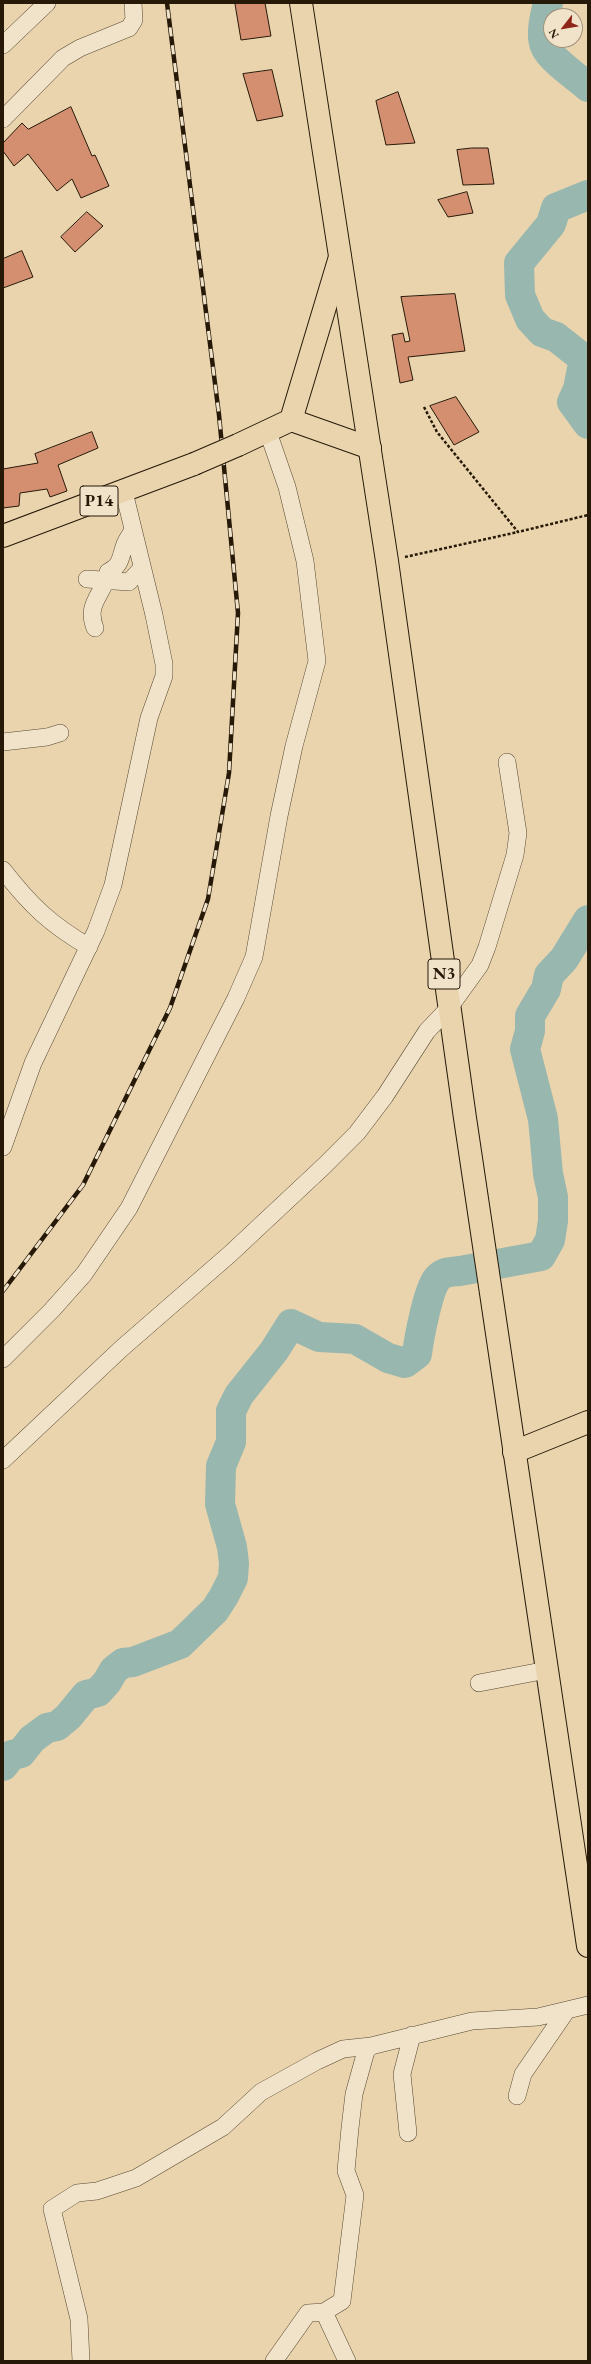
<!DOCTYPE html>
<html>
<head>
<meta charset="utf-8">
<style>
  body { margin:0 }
  #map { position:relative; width:591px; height:2364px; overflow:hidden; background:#ead4ad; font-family:"EB Garamond",serif }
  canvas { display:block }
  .frame { position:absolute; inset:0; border:4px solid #261908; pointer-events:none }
  .north { position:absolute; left:543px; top:8px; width:40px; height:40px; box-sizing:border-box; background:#f1e3ca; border:1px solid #a0927c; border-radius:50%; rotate:239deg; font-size:11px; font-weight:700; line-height:16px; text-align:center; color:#261908 }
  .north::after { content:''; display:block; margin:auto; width:14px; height:18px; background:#8f2418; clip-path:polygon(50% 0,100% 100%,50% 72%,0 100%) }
</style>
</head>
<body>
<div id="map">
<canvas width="591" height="2364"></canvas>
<div class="frame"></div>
<div class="north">N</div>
</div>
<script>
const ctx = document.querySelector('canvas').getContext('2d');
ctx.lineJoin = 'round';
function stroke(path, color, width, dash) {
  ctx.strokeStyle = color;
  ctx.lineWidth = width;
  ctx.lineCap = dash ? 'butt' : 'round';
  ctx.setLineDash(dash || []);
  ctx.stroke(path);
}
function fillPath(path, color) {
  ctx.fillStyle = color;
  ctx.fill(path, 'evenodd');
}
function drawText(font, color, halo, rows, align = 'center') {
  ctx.font = font + ' "EB Garamond",serif';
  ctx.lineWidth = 3.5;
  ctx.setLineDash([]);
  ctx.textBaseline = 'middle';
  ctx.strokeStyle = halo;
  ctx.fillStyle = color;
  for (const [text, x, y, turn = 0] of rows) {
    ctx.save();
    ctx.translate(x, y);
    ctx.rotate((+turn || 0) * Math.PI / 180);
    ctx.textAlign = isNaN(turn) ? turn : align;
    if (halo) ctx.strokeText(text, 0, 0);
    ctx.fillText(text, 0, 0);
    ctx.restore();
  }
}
const river = new Path2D(`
  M548,3c-3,12 -8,32 -3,43 5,13 32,31 43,41
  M588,195l-32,13 -5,16 -32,39 1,32 10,24 12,13 14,5 28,22 -6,30 -6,13 16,22
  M3,1766l9,-11 9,-2 11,-14 15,-11 10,-2 11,-9 18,-22 12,-3 9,-10 7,-12 9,-7 10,-1 47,-18 35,-34 9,-14 9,-18 1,-15 -2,-16 -12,-43 1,-38 10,-24v-31l8,-16 35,-44 17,-27 28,13 36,2 33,19 17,5 12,-9c2,-16 11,-64 20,-75 6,-8 14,-7 23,-8l81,-15 9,-16 3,-19v-24l-5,-23 -5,-55 -18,-70 5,-18v-15l16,-27 3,-14 15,-16 24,-39`);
const building = new Path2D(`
  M265,3l6,33 -30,4 -6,-36z
  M272,70l11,46 -26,5 -14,-47z
  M398,92l17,51 -29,2 -10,-44z
  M71,107l21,49 3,-1 14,31 -28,12 -9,-19 -15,12 -29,-37 -14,12 -11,-15v-8l19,-20 6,6z
  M472,148h16l6,36 -31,1 -6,-35z
  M467,192l6,21 -25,4 -10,-17z
  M87,212l16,14 -28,26 -14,-15z
  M22,251l11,26 -30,11v-29z
  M455,294l10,57 -57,6 5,23 -13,3 -8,-48 11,-2 2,9 5,-1 -9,-44z
  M456,397l23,35 -25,13 -24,-39z
  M92,432l6,16 -40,17 9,26 -17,6 -3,-8 -27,4 -1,13 -16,2v-39l35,-6 -3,-9z`);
const path = new Path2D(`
  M424,407l13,25 81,100 70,-17
  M405,557l113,-25`);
const minor = new Path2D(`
  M3,45l44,-42
  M3,119l60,-61 17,-10 49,-20 5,-8 -1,-17
  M87,579l42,3 13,-14
  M95,628c-10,-25 9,-33 13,-56 14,-7 12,-15 17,-28 2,-5 6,-10 8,-14
  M3,742l44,-5 13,-4
  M3,870c28,36 47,54 86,77
  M3,1147l30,-84 63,-132 17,-46 36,-167 15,-42v-12l-10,-49 -30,-123
  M3,1359l49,-49 32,-36 45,-66 107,-210 18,-41 25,-141 15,-70 23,-85 -12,-100 -18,-74 -19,-55
  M3,1460l119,-112 108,-94 94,-88 33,-33 28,-37 42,-65 22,-23 31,-43 7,-18 28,-92 3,-22 -11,-71
  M479,1683l68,-13
  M517,2096l6,-22 44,-64
  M408,2133l-6,-59 10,-39
  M324,2312l18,-11 13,-106 -9,-24 4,-43 4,-34 12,-43 5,-5
  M81,2361l-2,-42 -27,-110 25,-16 20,-2 39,-13 87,-51 38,-35 56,-31 26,-12 28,-3 101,-25 66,-4 50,-12
  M274,2361l34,-48 16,-1 23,49`);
const major = new Path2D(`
  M291,420l49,-163
  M238,445l53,-25 79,28
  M3,536l191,-72
  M514,1452l74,-30`);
const highway = new Path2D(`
  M301,3l86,558 78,557 123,828`);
const rail = new Path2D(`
  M3,1291l80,-106 87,-177 38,-109 21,-126 9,-160 -19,-198 -52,-412`);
const majorBridge = new Path2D(`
  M194,464l44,-19`);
const shields = [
  [99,501,38],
  [444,974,32]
];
const shieldNames = [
  ["P14",99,501],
  ["N3",444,974]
];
stroke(river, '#98b7af', 30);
fillPath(building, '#d48f71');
stroke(building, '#261908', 1);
stroke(minor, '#574831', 18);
stroke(major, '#261908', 24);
stroke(highway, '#261908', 24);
stroke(path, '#261908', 2.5, [3, 2]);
stroke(minor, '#f1e3ca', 17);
stroke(major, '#ead4ad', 22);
stroke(highway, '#ead4ad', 22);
stroke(rail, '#261908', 4.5);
stroke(rail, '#f1e3ca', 3, [9]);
stroke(majorBridge, '#261908', 24, []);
stroke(majorBridge, '#ead4ad', 22);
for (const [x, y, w] of shields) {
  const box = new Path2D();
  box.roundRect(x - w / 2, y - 15, w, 30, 3);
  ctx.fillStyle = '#f1e3ca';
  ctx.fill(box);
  stroke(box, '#261908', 1);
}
drawText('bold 17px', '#261908', null, shieldNames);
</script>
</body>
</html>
